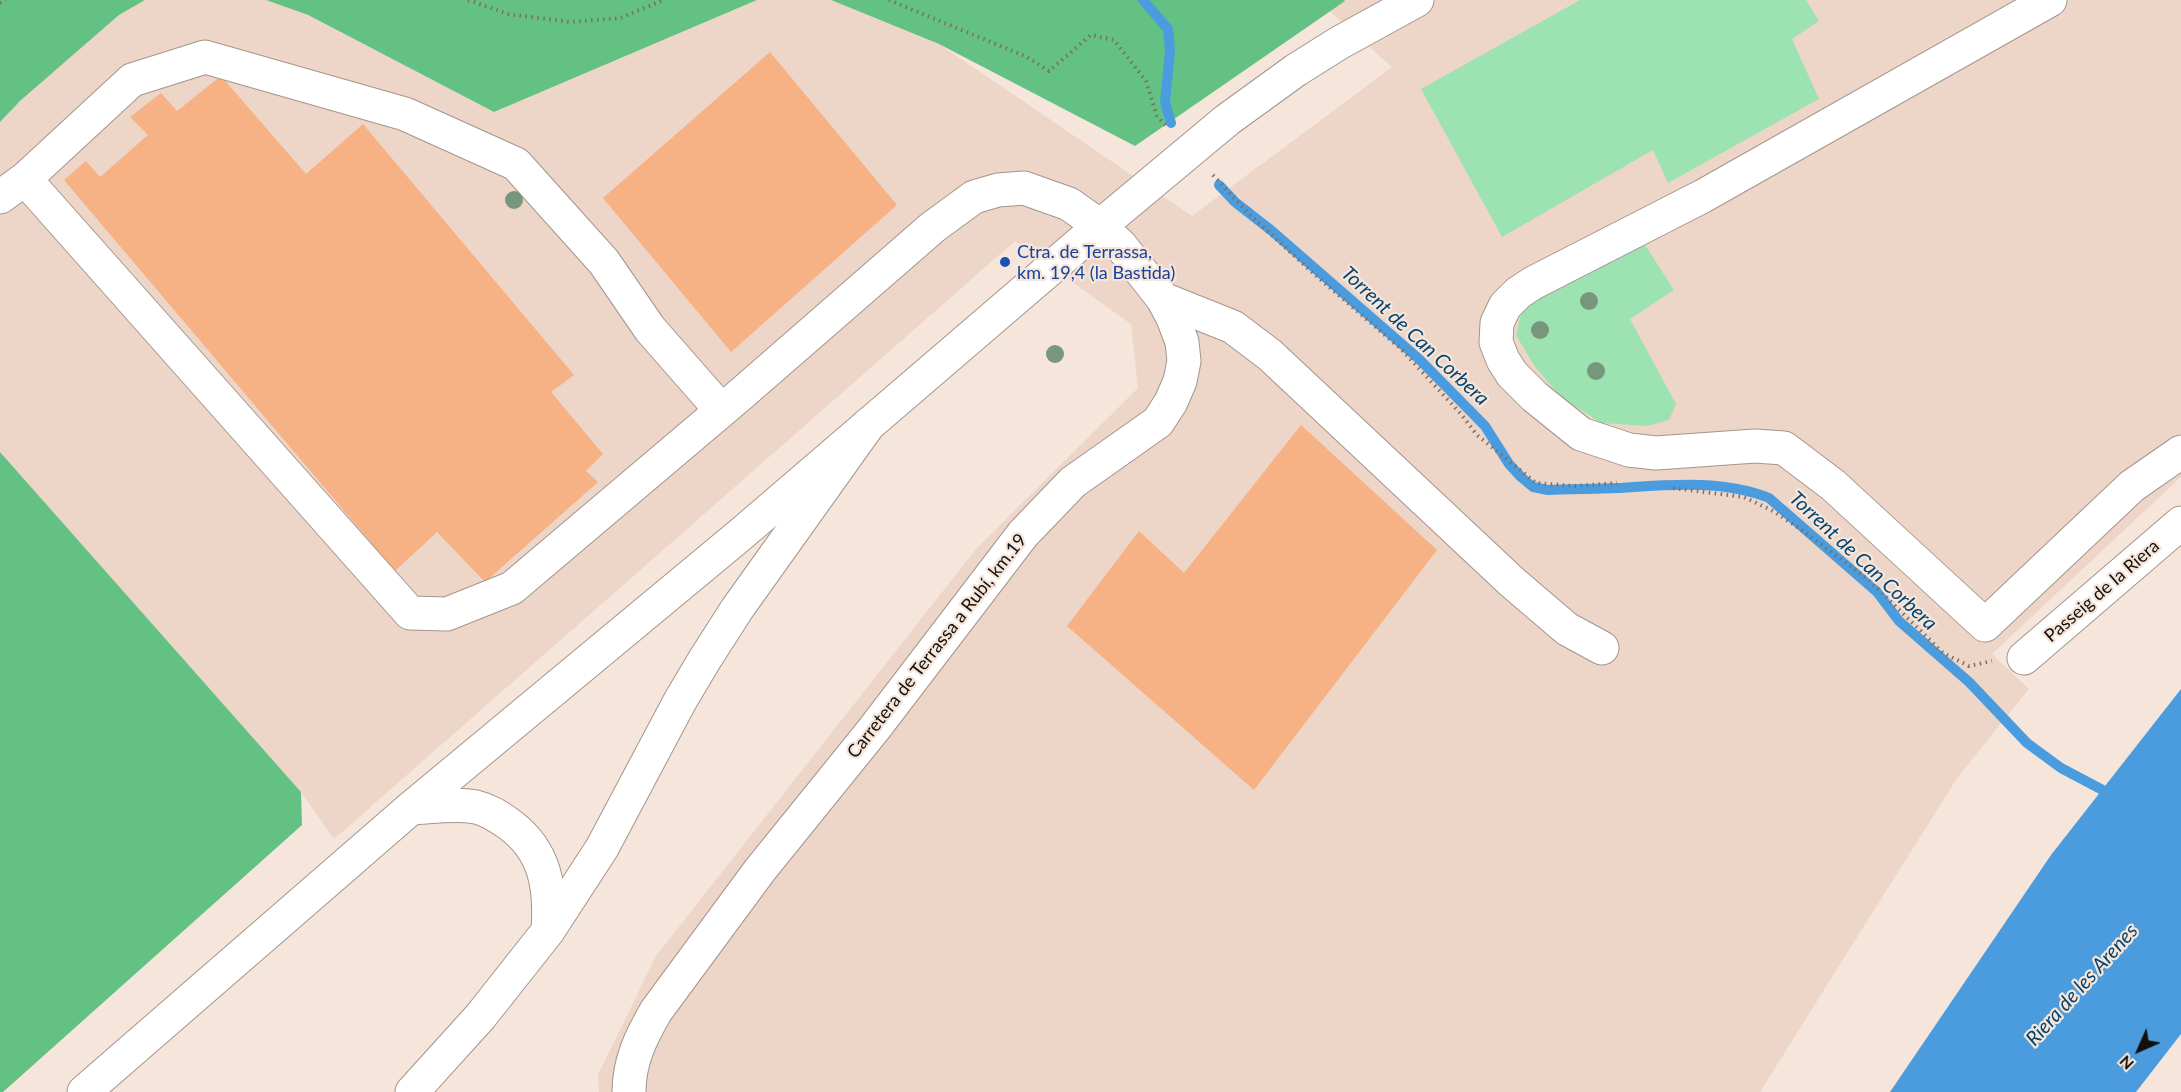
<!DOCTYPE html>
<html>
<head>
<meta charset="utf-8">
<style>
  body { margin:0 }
  #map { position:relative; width:2181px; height:1092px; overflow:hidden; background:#f5e5db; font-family:Lato,sans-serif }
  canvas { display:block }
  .north { position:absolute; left:2109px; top:1020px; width:60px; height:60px; -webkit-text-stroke:4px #f5e5db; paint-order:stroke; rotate:225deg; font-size:16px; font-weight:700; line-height:24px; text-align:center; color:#140f0b }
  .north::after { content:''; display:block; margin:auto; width:21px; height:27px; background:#140f0b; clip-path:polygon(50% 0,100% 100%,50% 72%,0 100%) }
</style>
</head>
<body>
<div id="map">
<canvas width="2181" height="1092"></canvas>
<div class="north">N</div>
</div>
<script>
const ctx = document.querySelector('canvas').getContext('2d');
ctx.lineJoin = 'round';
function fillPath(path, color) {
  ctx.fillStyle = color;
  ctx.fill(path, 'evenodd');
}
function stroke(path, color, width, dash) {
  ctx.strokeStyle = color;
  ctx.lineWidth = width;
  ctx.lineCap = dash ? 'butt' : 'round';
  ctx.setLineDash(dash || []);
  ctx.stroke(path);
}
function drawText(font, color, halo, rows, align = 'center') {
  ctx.font = font + ' Lato,sans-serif';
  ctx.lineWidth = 4.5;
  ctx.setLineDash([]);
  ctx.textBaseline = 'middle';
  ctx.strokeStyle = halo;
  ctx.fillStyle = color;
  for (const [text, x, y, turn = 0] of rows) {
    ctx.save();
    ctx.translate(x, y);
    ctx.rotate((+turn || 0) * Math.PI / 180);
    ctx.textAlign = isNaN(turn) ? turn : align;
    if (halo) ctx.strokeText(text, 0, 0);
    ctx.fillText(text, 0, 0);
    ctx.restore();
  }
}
const built = new Path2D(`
  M145,0h121l41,15 187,97 263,-112h74l108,44 253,172 200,-149 -75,-67h864v477l-189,177 37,35 -72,89 -197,314h-1161l-1,-17 58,-119 320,-407 162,-161 -7,-64 -116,-83 -681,598 -33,-47 -301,-340v-330l20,-21 99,-86z`);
const green = new Path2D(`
  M1580,0h226l13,21 -27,18 27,60 -151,84 -15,-33 -151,87 -81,-148z
  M1645,245l29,45 -44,29 46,85 -7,16 -22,6 -46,-3 -40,-26 -26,-30 -19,-32 5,-21 24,-22z`);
const forest = new Path2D(`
  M0,0h145l-26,15 -99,86 -20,21z
  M266,0h491l-263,112 -186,-97z
  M831,0h513l1,1 -210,145 -196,-102z
  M0,452l301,340 1,33 -299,267h-3z`);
const water = new Path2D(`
  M2181,689v345l-45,58h-246l161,-237z`);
const stream = new Path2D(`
  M1143,0l25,29 2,22 -5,51 6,21
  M1219,185l16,17 37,29 147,128 66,67 24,38 12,13 12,10 15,3c23,-1 47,-1 70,-2 48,-3 105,-9 151,10l108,94 22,29 70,61 58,61 34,25 53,28`);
const building = new Path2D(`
  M770,52l127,153 -166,147 -128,-154z
  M221,76l85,98 57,-50 211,251 -23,17 52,62 -17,17 12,11 -113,100 -48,-50 -42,39 -331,-391 22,-19 14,16 48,-42 -18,-18 31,-24 16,18z
  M1301,425l136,125 -183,240 -187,-164 72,-95 45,42z`);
const path = new Path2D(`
  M468,0l40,14 63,8 49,-4 44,-18
  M889,0l138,57 22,14 42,-36 23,5 32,41 11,35 11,12
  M0,3l6,-3
  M1213,175l37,40 64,59 87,75 60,65 16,21 59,48 39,3 42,-3
  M1673,488l71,9 29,14 26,17 70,52 74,73 26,13 23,-5`);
const minor = new Path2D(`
  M2050,0l-347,196 -170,87 -15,10 -13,13 -8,17 -1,19 7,18 9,14 23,23 46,37 48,16 27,3 99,-7 29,2 49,37 152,140 147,-139 49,-34
  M25,179l385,434 37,1 65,-26 228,-193 193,-168 41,-30 24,-7 26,-2 45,16 31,22 21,20 42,53 10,19 9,24 2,19 -4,20 -9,21 -13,20 -85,60 -50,52 -149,195 -114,141 -104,141c-15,26 -27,50 -27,81
  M0,197l25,-18 107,-99 73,-23 200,57 111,50 88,98 46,67 71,81
  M1163,299l70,28 37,28 242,227 55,47 35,19
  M2024,658l157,-135`);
const major = new Path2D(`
  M84,1092l327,-284 329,-273 360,-309 127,-106 69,-50 43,-27 78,-43`);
const highway = new Path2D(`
  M411,808c21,-1 45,-5 65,-1 13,3 23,10 33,17 37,27 42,64 39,107
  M412,1092l68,-75 68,-86 54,-83 78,-147 25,-42 32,-50 132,-185`);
const trees = [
  [514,200],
  [1589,301],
  [1540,330],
  [1055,354],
  [1596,371]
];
const markers = [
  [1005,262,6,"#1a4fb4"]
];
const transitNames = [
  ["Ctra. de Terrassa,",1017,252],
  ["km. 19,4 (la Bastida)",1017,273]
];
const streetNames = [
  ["Passeig de la Riera",2102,591,-41],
  ["Carretera de Terrassa a Rubí, km.19",937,646,-52]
];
const waterNames = [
  ["Torrent de Can Corbera",1415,336,43],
  ["Torrent de Can Corbera",1863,561,43],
  ["Riera de les Arenes",2082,985,-48]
];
fillPath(built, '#edd6c8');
fillPath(green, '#9de2b1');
fillPath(forest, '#64c184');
fillPath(water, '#4a9cde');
stroke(stream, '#4a9cde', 10);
fillPath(building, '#f6b184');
stroke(minor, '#a4958c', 35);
stroke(major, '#a4958c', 35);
stroke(highway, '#a4958c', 35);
stroke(path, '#797069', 4, [1.5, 4.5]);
stroke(minor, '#fff', 33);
stroke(major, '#fff', 33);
stroke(highway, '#fff', 33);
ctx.fillStyle = '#78967c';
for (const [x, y] of trees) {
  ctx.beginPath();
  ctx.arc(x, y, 9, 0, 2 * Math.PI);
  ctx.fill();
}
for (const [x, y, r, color] of markers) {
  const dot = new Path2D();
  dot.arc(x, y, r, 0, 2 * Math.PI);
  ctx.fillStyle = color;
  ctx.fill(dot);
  stroke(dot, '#f5e5db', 2);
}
drawText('18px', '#164399', '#f5e5db', transitNames, 'left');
drawText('18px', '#140f0b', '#f5e5db', streetNames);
drawText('italic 20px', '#01436e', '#f5e5db', waterNames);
</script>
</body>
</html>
